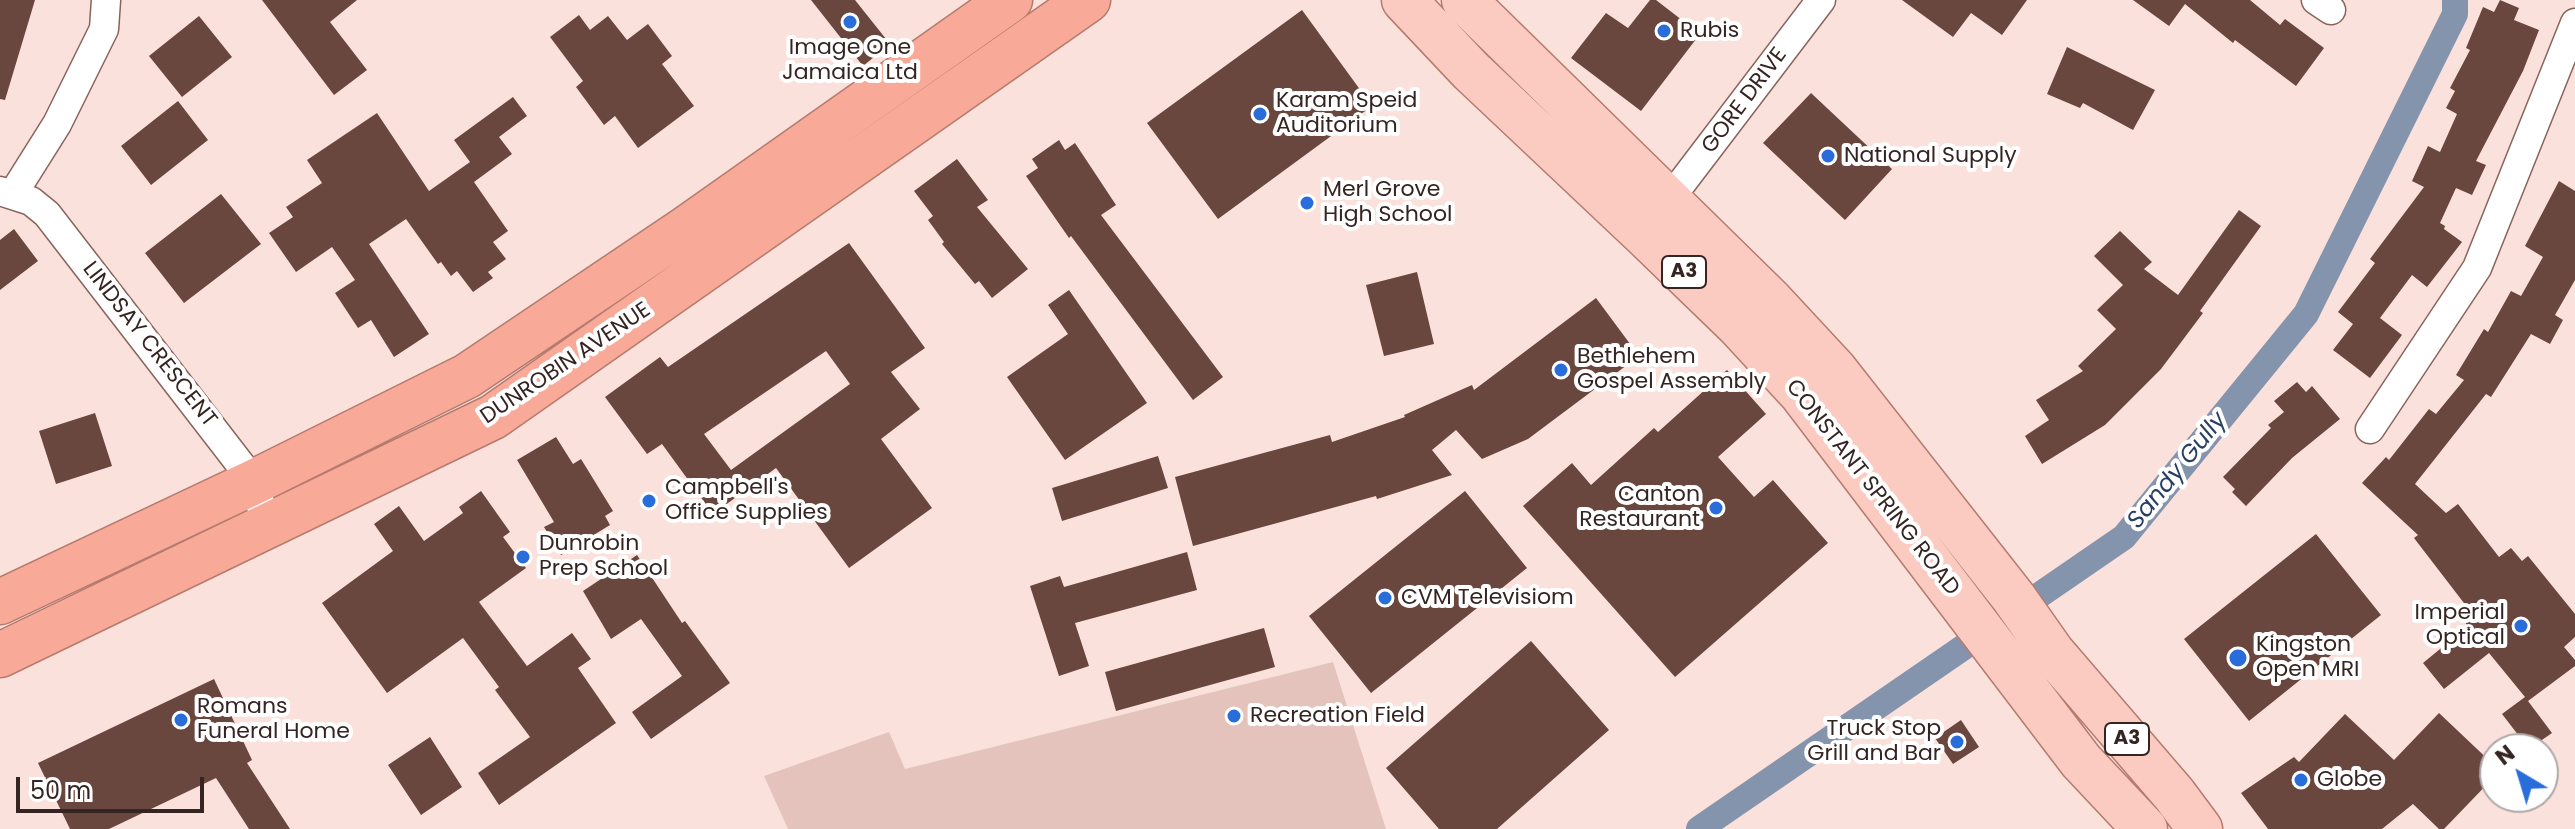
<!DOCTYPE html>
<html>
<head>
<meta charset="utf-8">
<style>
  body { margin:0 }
  #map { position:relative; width:2575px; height:829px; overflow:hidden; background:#fbe1db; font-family:Poppins,sans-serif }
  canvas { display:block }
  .north { position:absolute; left:2479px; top:733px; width:80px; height:80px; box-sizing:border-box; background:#fff; border:2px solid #aea8a7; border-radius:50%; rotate:322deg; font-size:22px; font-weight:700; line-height:32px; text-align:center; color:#352522 }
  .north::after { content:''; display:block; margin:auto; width:28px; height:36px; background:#286dda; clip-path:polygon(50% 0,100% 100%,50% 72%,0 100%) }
  .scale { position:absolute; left:16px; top:777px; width:188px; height:36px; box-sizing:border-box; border:4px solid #352522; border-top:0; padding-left:10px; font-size:24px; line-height:28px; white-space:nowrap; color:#352522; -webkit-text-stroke:6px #fff; paint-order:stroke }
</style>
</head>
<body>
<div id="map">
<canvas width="2575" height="829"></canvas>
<div class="north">N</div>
<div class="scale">50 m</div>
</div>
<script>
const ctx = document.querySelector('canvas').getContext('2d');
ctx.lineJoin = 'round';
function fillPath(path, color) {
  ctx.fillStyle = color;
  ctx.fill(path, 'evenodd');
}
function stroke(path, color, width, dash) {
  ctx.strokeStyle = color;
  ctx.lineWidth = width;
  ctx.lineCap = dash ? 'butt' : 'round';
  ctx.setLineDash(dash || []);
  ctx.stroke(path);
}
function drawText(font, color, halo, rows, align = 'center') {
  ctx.font = font + ' Poppins,sans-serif';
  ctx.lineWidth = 8;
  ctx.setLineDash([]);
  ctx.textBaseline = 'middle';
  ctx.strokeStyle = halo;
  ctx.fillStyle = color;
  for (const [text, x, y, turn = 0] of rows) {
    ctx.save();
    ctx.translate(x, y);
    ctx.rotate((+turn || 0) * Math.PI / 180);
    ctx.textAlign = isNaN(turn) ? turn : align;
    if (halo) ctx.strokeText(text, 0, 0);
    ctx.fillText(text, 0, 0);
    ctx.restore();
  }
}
const green = new Path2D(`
  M1333,662l53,167h-598l-24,-53 125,-44 16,37z`);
const canal = new Path2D(`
  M1699,829l425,-292 182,-223 149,-300v-14`);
const building = new Path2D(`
  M0,0h35l-30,100 -5,-1z
  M262,0h95l-27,22 37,48 -33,25z
  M811,0h44l35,44 -27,22z
  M1650,0h6l44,34 -59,77 -70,-53 35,-45 22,15z
  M1902,0h125l-25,35 -31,-22 -18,24z
  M2133,0h117l30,25 5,-6 39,29 -28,38 -61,-46 -2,3 -48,-39 -16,22z
  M2500,0l19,8 -5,12 25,10 -16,41 -47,90 10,4 -14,30 -16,-7 -16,35 5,3 -1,3 18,13 -35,45 -15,-12 -32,43 22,17 -32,43 -37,-28 20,-26 -15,-12 37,-49 -5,-4 54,-72 -12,-6 16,-35 12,6 17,-38 -11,-6 9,-17 -5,-3 20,-38 -4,-2 17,-41 11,5z
  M1302,10l70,96 -154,113 -71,-96z
  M579,15l11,15 18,-14 19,24 21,-16 24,32 -10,8 32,42 -56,42 -23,-32 -11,9 -28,-38 7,-6 -33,-44z
  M199,16l33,41 -50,40 -33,-41z
  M2067,47l88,43 -22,40 -50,-27 -3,5 -33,-14z
  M1811,93l81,76 -47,51 -82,-77z
  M513,97l14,19 -28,21 13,17 -38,28 34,49 -15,11 13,17 -18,13 5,6 -20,14 -16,-21 -6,5 -10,-14 -3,2 -32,-45 -37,25 60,90 -35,23 -23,-37 -13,8 -23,-35 20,-13 -23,-33 -36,25 -27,-39 24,-16 -7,-10 36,-24 -15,-23 70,-47 52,78 41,-29 -16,-22z
  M178,101l30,39 -57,45 -30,-39z
  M1059,140l6,10 10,-7 41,62 -15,10 122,162 -30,23 -122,-164 -2,2 -43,-62 12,-8 -6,-9z
  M957,159l31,41 -11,7 51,62 -36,29 -13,-17 -4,3 -33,-40 2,-2 -16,-22 5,-4 -19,-25z
  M2559,181l16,10v89l-20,35 8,5 -13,24 -19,-10 -40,63 -5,-3 -71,90 31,29 12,-9 41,53 12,-9 11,13 6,-5 47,58v23l-11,10 11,13v6l-47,35 24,32 -23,16 -27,-35 23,-17 -36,-44 -45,36 -21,-26 45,-37 -10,-12 9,-7 -53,-69 4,-3 -56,-52 24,-26 3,3 40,-51 7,5 28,-34 -8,-5 28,-46 4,3 23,-41 10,5 22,-39 -18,-11z
  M221,194l40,50 -77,59 -39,-50z
  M2239,210l22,16 -61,85 3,2 -42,56 -56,56 -63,39 -17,-28 24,-16 -13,-20 47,-29 -5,-5 38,-37 -19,-19 26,-25 -29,-29 26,-25 32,31 -8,7 34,26z
  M14,229l24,32 -38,29v-50z
  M849,243l76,105 -34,24 29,37 -39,30 51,69 -83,60 -73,-100 -63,46 -51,-70 -15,10 -42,-57 55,-40 8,10zM826,351l24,33 -119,86 -27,-36z
  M1417,272l17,72 -50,12 -18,-71z
  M1069,290l78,113 -82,57 -58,-83 61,-43 -20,-29z
  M1596,298l43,58 -111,83 -46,20 -26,-29 -24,20 20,25 -75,24 -1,-3 -183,50 -18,-69 155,-42 2,7 73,-25 -1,-2 68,-30 2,5z
  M1727,370l39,44 -48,43 36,40 19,-17 55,63 -153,134 -152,-171 49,-43 19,22 63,-57 4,4z
  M2297,382l9,10 6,-6 28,33 -48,39 -46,48 -14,-14 3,-3 -12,-12 48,-49 -3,-3 16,-13 -10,-11z
  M95,413l17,53 -56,18 -17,-53z
  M556,437l17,27 8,-5 32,52 -8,5 5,9 -49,30 -17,-28 10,-5 -37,-62z
  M1158,456l10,32 -106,33 -10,-33z
  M481,491l29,41 -7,5 23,31 -47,34 48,64 45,-33 19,26 -13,9 38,55 -117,82 -21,-32 52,-36 -35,-47 4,-3 -36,-49 -76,55 -65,-90 71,-52 -19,-27 25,-18 25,35 39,-28 -4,-6z
  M1465,491l62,77 -156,125 -62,-77z
  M2316,534l65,81 -132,106 -65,-82z
  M1187,552l10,38 -122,33 14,43 -30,10 -29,-90 30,-10 4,11z
  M637,555l45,68 3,-2 45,62 -79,56 -19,-27 50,-36 -41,-57 -30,20 -28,-48z
  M1264,628l11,39 -159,44 -11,-39z
  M1531,641l78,89 -112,99h-58l-53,-61z
  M214,679l38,81 -5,3 43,66h-41l-33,-51 -107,51h-39l-32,-66z
  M2439,713l56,53v10l-51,53h-5l-26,-25 -31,25h-114l-27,-36 53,-36 5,5 46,-48 49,46z
  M1961,720l18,27 -26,17 -18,-26z
  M430,737l32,50 -41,28 -33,-50z`);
const street = new Path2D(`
  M2316,0l15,10
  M0,191l31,10 16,13 207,268 13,45
  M13,194l44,-70 47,-95 2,-29
  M1668,201l153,-201
  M2370,429l107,-161 98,-245`);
const primary = new Path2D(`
  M1404,0l67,71 176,166 92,89 62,67 280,368 64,68
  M1464,0l306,300 65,70 179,228 38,54 122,142 26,35`);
const highway = new Path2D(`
  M0,602l254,-120 213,-106 220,-148 323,-228
  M0,655l493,-238 595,-417`);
const markers = [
  [850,22,8,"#286dda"],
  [1664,31,8,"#286dda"],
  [1260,114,8,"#286dda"],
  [1828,156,8,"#286dda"],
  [1307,203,8,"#286dda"],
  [1561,370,8,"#286dda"],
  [649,501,8,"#286dda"],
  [1716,508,8,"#286dda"],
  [523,557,8,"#286dda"],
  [1385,598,8,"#286dda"],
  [2521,626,8,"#286dda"],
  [2238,658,10,"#286dda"],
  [1234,716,8,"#286dda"],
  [181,720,8,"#286dda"],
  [1957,742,8,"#286dda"],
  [2301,780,8,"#286dda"]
];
const shields = [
  [1684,272,44],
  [2127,739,44]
];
const shieldNames = [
  ["A3",1684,272],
  ["A3",2127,739]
];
const poiNames = [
  ["Rubis",1680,31],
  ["Image One",850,48,"center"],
  ["Jamaica Ltd",850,73,"center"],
  ["Karam Speid",1276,101],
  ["Auditorium",1276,126],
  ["National Supply",1844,156],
  ["Merl Grove",1323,190],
  ["High School",1323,215],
  ["Bethlehem",1577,357],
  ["Gospel Assembly",1577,382],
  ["Campbell's",665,488],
  ["Office Supplies",665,513],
  ["Canton",1700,495,"right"],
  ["Restaurant",1700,520,"right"],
  ["Dunrobin",539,544],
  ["Prep School",539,569],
  ["CVM Televisiom",1401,598],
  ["Imperial",2505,613,"right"],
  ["Optical",2505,638,"right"],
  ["Kingston",2256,645],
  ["Open MRI",2256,670],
  ["Romans",197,707],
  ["Funeral Home",197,732],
  ["Recreation Field",1250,716],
  ["Truck Stop",1941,729,"right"],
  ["Grill and Bar",1941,754,"right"],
  ["Globe",2317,780]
];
const streetNames = [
  ["GORE DRIVE",1745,101,-53],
  ["LINDSAY CRESCENT",149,345,52],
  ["DUNROBIN AVENUE",566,364,-34],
  ["CONSTANT SPRING ROAD",1872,488,52]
];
const waterNames = [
  ["Sandy Gully",2178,471,-51]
];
fillPath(green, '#e3c3bc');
stroke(canal, '#8594ad', 26);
fillPath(building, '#69463e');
stroke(street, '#89645c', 31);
stroke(primary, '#b47b6e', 47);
stroke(highway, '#b47b6e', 47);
stroke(street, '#fff', 28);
stroke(primary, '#fbcbc1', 44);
stroke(highway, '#f9a997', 44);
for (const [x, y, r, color] of markers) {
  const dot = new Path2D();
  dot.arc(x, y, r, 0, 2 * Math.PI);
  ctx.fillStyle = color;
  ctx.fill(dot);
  stroke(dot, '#fff', 3);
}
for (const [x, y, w] of shields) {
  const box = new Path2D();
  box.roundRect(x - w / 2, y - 16, w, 32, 6);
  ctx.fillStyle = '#fff';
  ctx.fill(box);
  stroke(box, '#352522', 2);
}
drawText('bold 20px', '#352522', null, shieldNames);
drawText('22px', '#352522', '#fff', poiNames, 'left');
drawText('22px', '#352522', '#fff', streetNames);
drawText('italic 24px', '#273f64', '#fff', waterNames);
</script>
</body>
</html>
